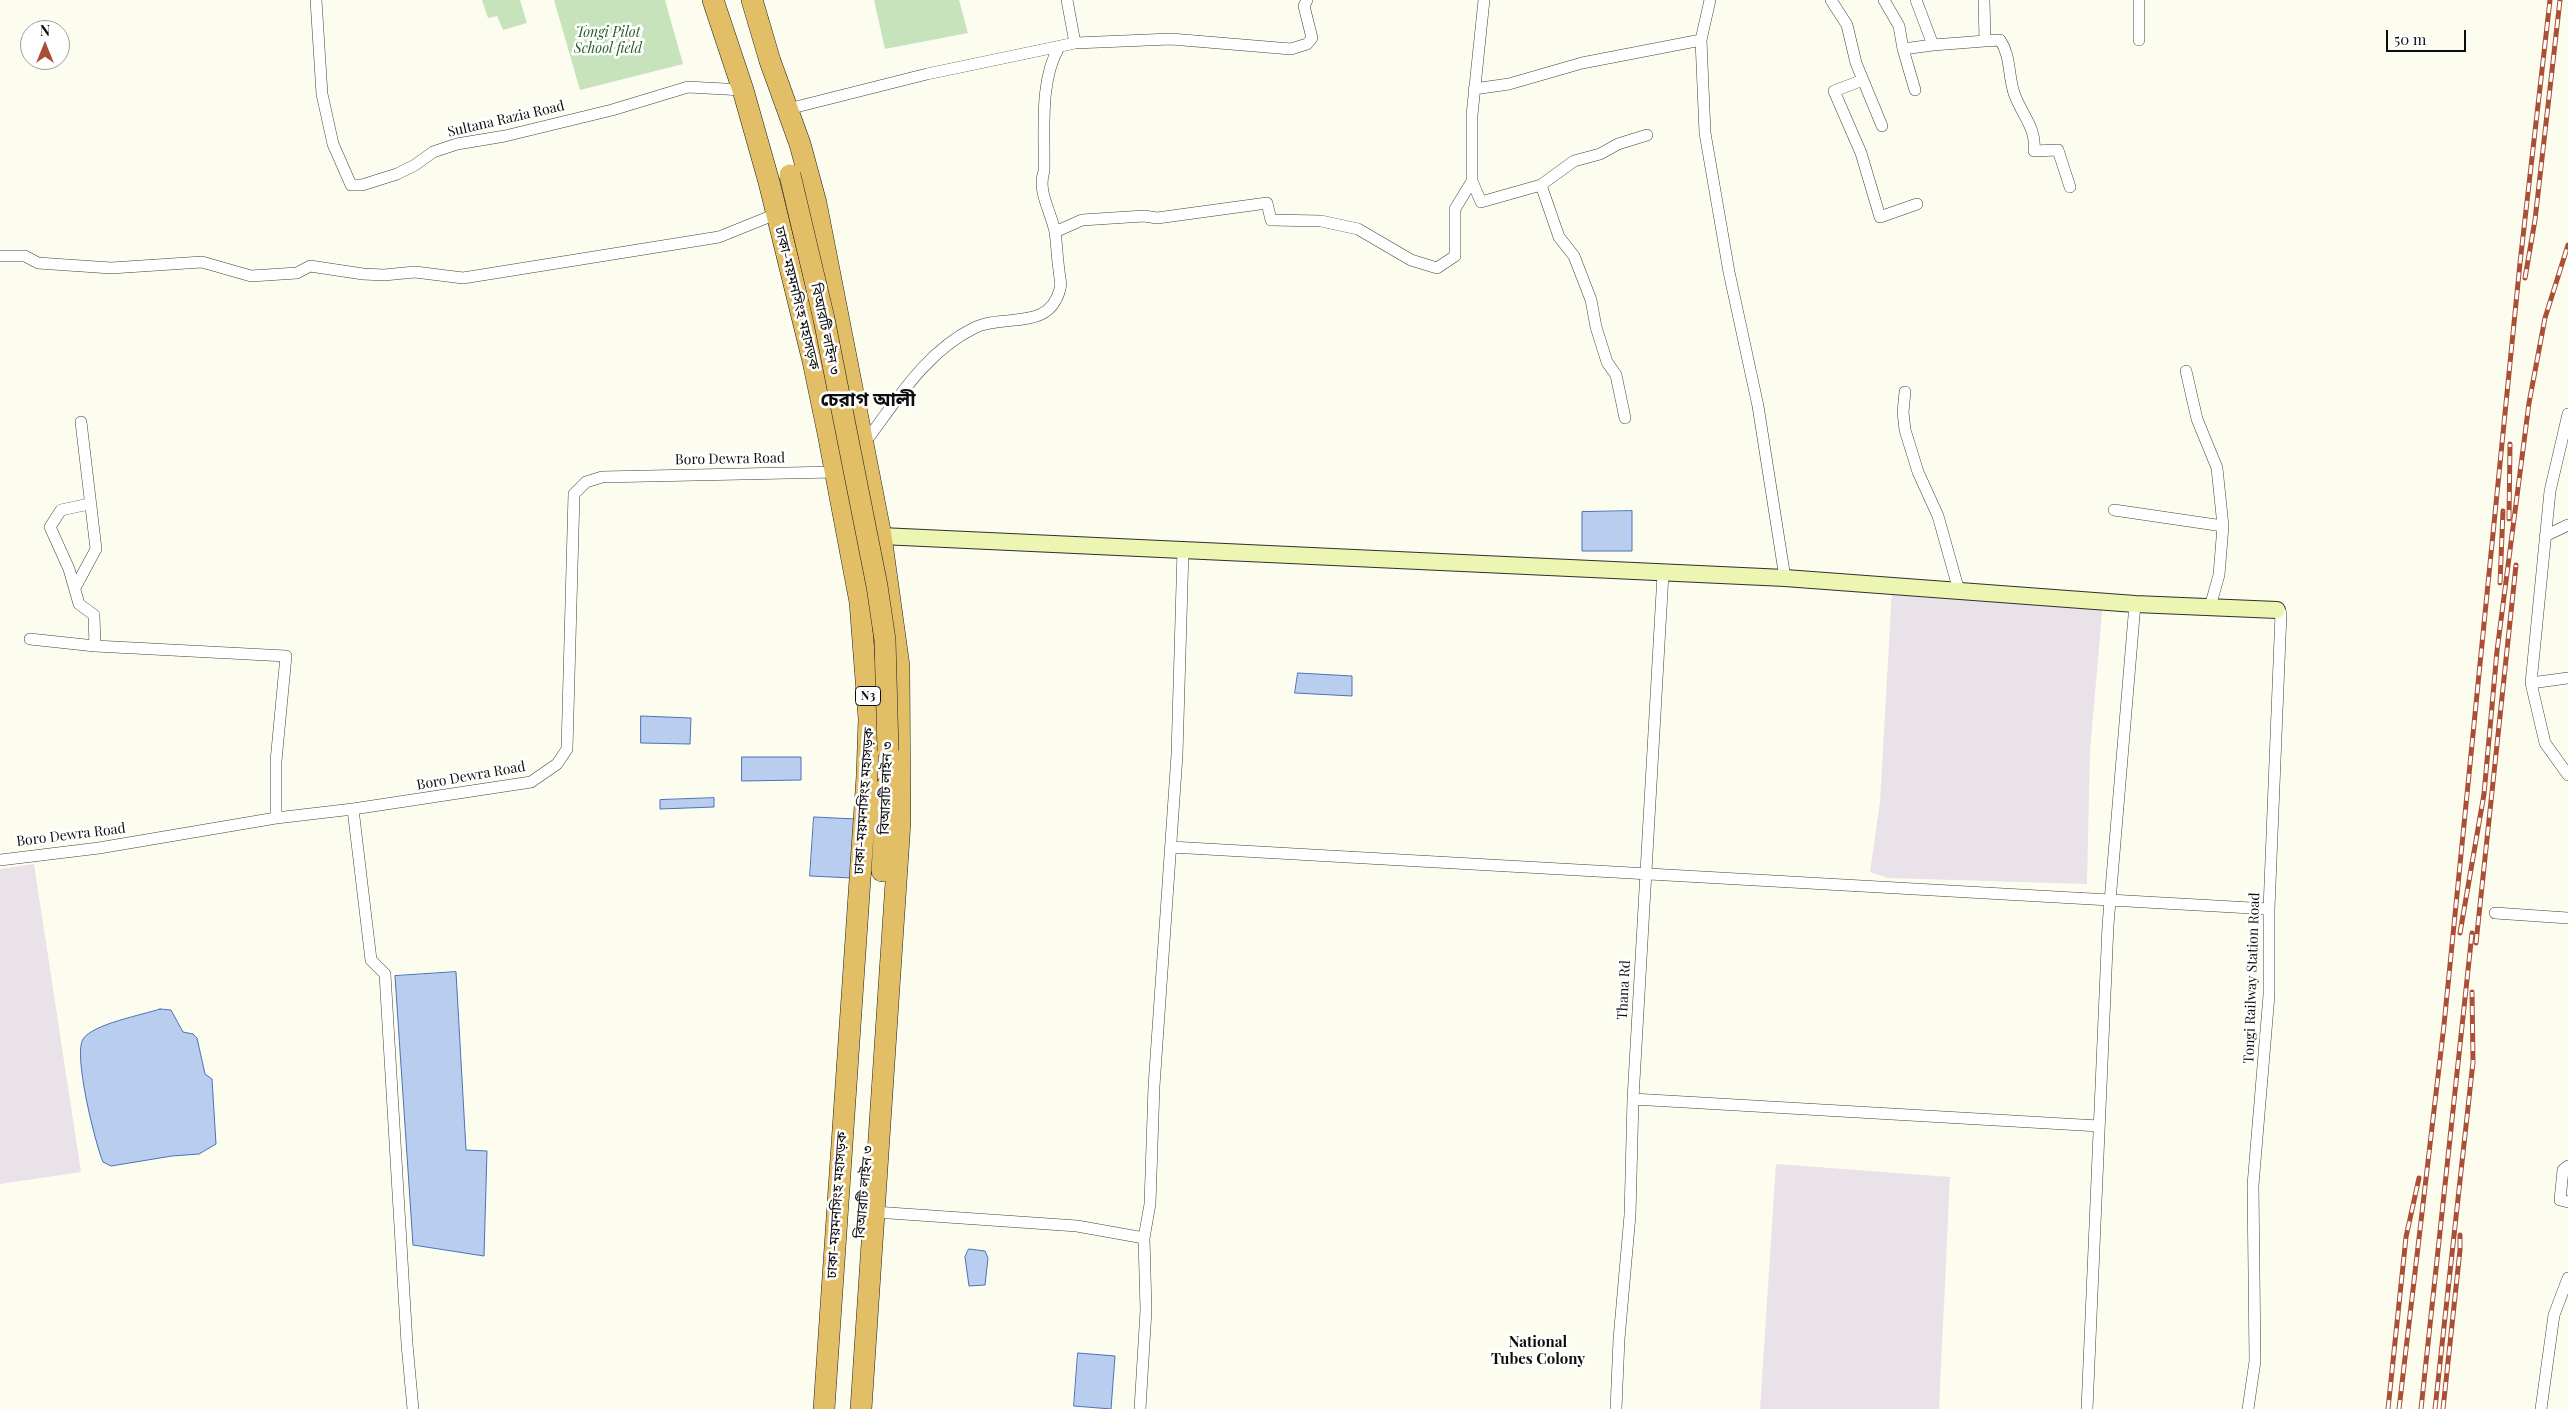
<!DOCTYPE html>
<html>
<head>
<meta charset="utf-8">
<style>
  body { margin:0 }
  #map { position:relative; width:2568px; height:1409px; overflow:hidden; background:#fcfdee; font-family:"Playfair Display",serif }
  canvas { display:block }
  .north { position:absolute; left:20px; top:20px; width:50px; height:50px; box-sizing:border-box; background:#fff; border:1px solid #9e9e9e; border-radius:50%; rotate:0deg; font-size:14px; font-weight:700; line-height:20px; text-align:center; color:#0d0d0d }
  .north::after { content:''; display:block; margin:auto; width:18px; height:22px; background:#ab4e36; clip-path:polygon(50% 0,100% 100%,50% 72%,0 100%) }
  .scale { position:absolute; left:2386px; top:30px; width:80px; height:22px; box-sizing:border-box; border:2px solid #0d0d0d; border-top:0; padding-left:6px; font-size:15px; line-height:18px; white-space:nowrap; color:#0d0d0d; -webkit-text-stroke:4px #fff; paint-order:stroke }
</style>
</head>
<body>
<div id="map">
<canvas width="2568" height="1409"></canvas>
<div class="north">N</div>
<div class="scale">50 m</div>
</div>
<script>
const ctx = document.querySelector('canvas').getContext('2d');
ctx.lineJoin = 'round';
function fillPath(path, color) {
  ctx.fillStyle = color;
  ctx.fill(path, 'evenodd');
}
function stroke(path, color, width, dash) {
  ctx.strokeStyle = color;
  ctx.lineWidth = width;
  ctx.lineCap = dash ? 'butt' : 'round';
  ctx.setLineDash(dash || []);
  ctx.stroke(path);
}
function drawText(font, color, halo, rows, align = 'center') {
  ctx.font = font + ' "Playfair Display","Noto Sans Bengali",serif';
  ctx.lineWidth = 5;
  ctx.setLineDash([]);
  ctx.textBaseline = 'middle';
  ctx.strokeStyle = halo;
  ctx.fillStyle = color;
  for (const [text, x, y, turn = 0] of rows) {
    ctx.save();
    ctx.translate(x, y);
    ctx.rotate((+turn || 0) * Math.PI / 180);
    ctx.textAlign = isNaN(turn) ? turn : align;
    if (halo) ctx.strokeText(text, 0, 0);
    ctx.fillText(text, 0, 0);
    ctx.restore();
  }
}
const industrial = new Path2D(`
  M1892,590l211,12 -13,149 -3,133 -199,-6 -18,-6 10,-70z
  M34,864l47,308 -81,12v-315z
  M1776,1164l174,13 -11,232h-179z`);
const green = new Path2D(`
  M482,0h38l7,23 -24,7 -6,-14 -9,2z
  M554,0h111l18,64 -103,26z
  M874,0h85l9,33 -83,16z`);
const water = new Path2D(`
  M1632,511v40h-50v-39z
  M1298,673l54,3v20l-57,-3z
  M641,716l50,2 -1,26 -49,-1z
  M742,757h59v23l-59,1z
  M714,798v9l-54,2v-9z
  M814,817l42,2 -4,59 -42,-2z
  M456,972l10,178 21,1 -3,105 -71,-11 -18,-269z
  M160,1009l11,1 12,22 10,2 4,4 8,36 7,5 4,65 -17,10 -27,2 -61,10 -8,-4c-8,-19 -30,-108 -20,-123 10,-15 59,-24 77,-30z
  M969,1249l16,2 3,7 -3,27 -16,1 -4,-29z
  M1078,1353l37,3 -4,53 -37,-3z`);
const street = new Path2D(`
  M316,0l6,94 11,50 18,41h11l35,-11 18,-9 18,-13 24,-8 48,-8 107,-26 76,-23 55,3
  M1067,0l8,43
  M1710,0l-9,40 4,93 24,139 29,134 27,172
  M1831,0l16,25 9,38 26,63
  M1884,0l15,26 4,23 30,-4
  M1916,0l17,45 52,-4
  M1984,0l1,41 15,-1c11,16 8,35 14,53 7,21 23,35 20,58l24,-1 12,37
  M2139,40v-40
  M1903,49l12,41
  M1863,80l-29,11 27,62 19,64 37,-13
  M1474,89l35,-5 73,-21 119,-23
  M788,109l139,-35 148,-31 96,-4 120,10 16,-5 5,-6 -8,-32 3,-6
  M1472,181l9,21 60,-17 33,-24 26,-7 18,-10 29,-9
  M1541,185l18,52 15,19 17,44 5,27 11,35 9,13 9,43
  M1055,232l27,-12 62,-4 13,2 110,-15 4,17 50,1 37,8 53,31 26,8 18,-12v-47l17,-28v-66l12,-115
  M0,256h25l13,7 73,5 91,-6 49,14 46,-3 13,-7 53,8 21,1 31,-3 48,6 256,-41 57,-23
  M2186,371l11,48 20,49 6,58 -4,49 -9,32
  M1905,392l-2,20 2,18 13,42 20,44 21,75
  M2568,414l-18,77 -19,192 14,60 23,32
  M863,445c32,-42 62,-93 111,-117 31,-15 75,4 86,-39 2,-6 -1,-13 -1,-19 -2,-12 -2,-25 -4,-38 -4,-21 -18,-40 -11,-61 1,-40 -5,-89 15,-124
  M89,504l-28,6 -11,17 19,42 10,35 15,11 1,31
  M2114,510l109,16
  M2545,536l23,-11
  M75,588l21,-39 -15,-127
  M30,639l65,7 191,10 -10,105v57
  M2531,683l37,-5
  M353,809l18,151 14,14 22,370 6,65
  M1171,847l1098,62
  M0,860l99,-12 177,-30 77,-9 178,-27 26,-18 10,-15 7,-255 12,-12 16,-5 232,-5
  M2495,913l73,5
  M1633,1099l466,27
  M2568,1166l-5,4 -3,30 8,2
  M875,1212l202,14 67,12 6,-34 4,-118 23,-331 6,-205
  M1140,1409l6,-99 -2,-72
  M1616,1409l3,-70 11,-124 3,-116 30,-525
  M2087,1409l21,-484 27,-321
  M2248,1409l7,-48 -2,-176 16,-190v-86l12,-296 -4,-3
  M2541,1409l13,-94 14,-37`);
const secondary = new Path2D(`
  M881,536l904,42 350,26 142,6`);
const highway = new Path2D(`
  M713,0l30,90 26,92 44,179 15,72 32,169 9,117 -2,57 -43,633
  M752,0l18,61 30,83 16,59 65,333 18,130 1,156 -39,587
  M882,871l5,-85`);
const rail = new Path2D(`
  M2525,278l10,-58 25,-220
  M2509,519l1,-75
  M2500,583l3,-72
  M2460,933l24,-139 13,-143 32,-248 16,-85 23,-73
  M2476,943l40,-378
  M2388,1409l18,-172 13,-59
  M2399,1409l45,-384 76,-762 30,-263
  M2421,1409l51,-476
  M2435,1409l38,-347 -1,-70
  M2443,1409l17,-159v-15`);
const highwayBridge = new Path2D(`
  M790,175l34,144 53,267 8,54 3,111`);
const shields = [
  [868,696,25]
];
const shieldNames = [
  ["N3",868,696]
];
const parkNames = [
  ["Tongi Pilot",608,33],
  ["School field",608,49]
];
const streetNames = [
  ["Sultana Razia Road",506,119,-13],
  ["ঢাকা-ময়মনসিংহ মহাসড়ক",797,298,76],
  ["বিআরটি লাইন ৩",825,329,78],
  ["Boro Dewra Road",730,459,-1],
  ["Boro Dewra Road",471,776,-10],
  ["বিআরটি লাইন ৩",886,788,-88],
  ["ঢাকা-ময়মনসিংহ মহাসড়ক",864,801,-86],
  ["Boro Dewra Road",71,835,-7],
  ["Tongi Railway Station Road",2252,978,-88],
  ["Thana Rd",1624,990,-87],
  ["বিআরটি লাইন ৩",864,1192,-85],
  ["ঢাকা-ময়মনসিংহ মহাসড়ক",837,1205,-86]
];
const neighbourhoodNames = [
  ["National",1538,1342],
  ["Tubes Colony",1538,1359]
];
const districtNames = [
  ["চেরাগ আলী",868,400]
];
fillPath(industrial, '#eae2e9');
fillPath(green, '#c7e3bc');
fillPath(water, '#b9cdee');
stroke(water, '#4972bc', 1);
stroke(street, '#404040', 12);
stroke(secondary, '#2f2f2f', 18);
stroke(highway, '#1e1e1e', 22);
stroke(street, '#fff', 11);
stroke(secondary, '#ecf5b1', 16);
stroke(highway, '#e2be67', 21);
stroke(rail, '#ab4e36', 5);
stroke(rail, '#fff', 3, [9]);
stroke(highwayBridge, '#1e1e1e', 22, []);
stroke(highwayBridge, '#e2be67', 21);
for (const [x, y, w] of shields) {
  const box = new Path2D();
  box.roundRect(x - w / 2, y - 9.5, w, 19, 4);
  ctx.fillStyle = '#fff';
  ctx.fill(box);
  stroke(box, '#0d0d0d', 1);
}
drawText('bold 12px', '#0d0d0d', null, shieldNames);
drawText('italic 14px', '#255c27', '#fff', parkNames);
drawText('14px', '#0d0d0d', '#fff', streetNames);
drawText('bold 15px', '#0d0d0d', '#fff', neighbourhoodNames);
drawText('bold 19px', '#0d0d0d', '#fff', districtNames);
</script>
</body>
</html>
